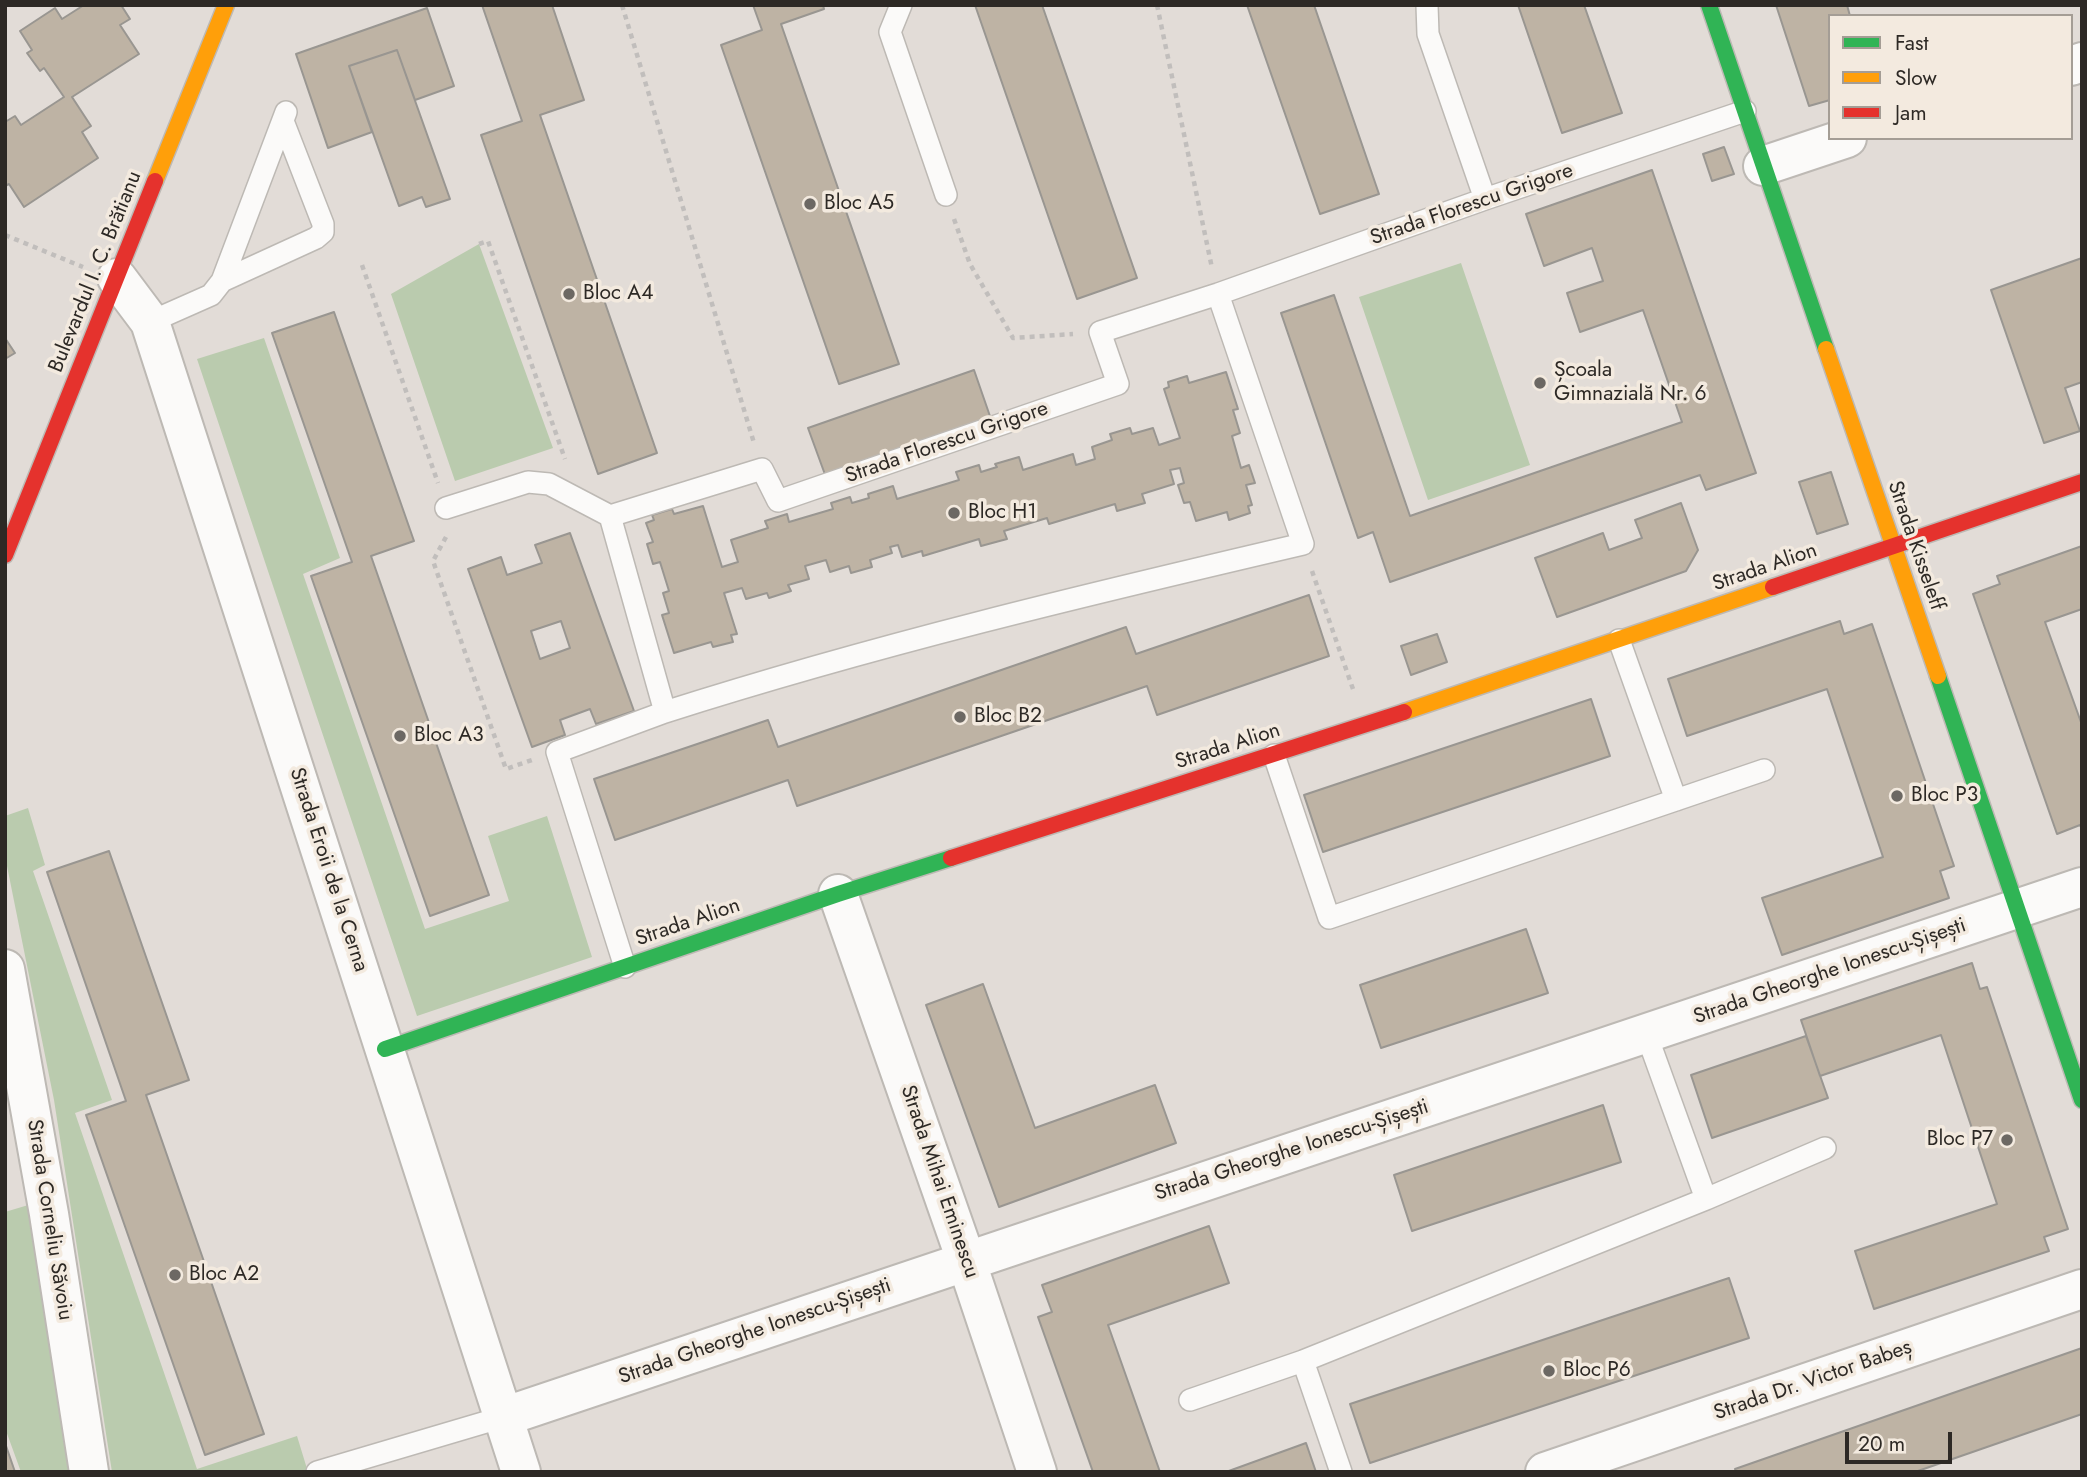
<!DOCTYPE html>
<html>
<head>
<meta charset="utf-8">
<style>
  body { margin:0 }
  #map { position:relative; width:2087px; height:1477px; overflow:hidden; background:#e2dcd7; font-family:Jost,sans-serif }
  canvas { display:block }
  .frame { position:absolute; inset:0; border:7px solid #2d2925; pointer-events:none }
  .legend { position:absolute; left:1828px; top:14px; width:245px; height:126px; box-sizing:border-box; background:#f3eadf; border:2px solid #a49d95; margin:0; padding:9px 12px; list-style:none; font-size:21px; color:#2d2925 }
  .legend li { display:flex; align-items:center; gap:14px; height:35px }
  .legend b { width:35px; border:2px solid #a49d95 }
  .scale { position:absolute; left:1845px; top:1432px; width:107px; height:32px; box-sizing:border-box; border:4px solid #2d2925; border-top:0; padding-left:9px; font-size:21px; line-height:24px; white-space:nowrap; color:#2d2925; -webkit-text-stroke:5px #f3eadf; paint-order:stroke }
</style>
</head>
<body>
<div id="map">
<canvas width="2087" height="1477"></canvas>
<div class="frame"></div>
<ul class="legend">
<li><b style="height:9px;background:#30b455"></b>Fast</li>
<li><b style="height:9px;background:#ff9f0a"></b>Slow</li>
<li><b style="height:9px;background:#e5322d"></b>Jam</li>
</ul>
<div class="scale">20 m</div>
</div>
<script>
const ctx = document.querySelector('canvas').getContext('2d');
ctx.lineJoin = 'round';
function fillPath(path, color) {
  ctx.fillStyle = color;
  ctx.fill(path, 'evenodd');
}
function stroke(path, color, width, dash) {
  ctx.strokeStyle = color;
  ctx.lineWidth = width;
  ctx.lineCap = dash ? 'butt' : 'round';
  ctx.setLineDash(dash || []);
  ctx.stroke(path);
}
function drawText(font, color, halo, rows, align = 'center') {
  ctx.font = font + ' Jost,sans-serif';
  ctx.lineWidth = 7;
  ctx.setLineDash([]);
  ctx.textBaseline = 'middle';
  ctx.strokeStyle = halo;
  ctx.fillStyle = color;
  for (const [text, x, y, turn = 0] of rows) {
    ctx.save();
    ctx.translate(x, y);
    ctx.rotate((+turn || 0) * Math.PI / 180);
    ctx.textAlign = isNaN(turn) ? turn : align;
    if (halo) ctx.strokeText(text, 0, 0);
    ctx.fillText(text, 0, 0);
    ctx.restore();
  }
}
const green = new Path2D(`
  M479,244l74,204 -98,33 -64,-187z
  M1461,263l69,202 -102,35 -69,-203z
  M264,338l76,220 -37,16 122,355 84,-28 -21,-65 59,-20 45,141 -175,59 -220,-657z
  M28,808l17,57 -12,6 79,229 -37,13 122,356 100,-33 11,36h-196l-58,-372 -49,-244v-40z
  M35,1203l36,269h-50l-16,-44v-216z`);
const building = new Path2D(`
  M84,5h37l9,14 -10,6 19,29 -67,43 19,29 -9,6 16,26 -74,49 -15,-23 -4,2v-64l10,-6 6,9 43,-28 -20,-29 -4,3 -13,-18 5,-3 -12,-19 35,-23 7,11z
  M482,5h70l32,95 -44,15 117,338 -59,21 -117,-339 41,-14z
  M753,5h70l1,4 -43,15 118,340 -60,20 -118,-339 41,-15z
  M975,5h67l95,273 -60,21z
  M1247,5h67l65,189 -59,20z
  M1518,5h66l38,108 -60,20z
  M1776,5h71l3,11h-20v84l-21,6z
  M427,8l27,78 -39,14 -18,-50 -48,16 23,66 -44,16 -32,-94z
  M397,50l53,149 -24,8 -4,-10 -23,9 -50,-140z
  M1724,147l10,27 -22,7 -9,-27z
  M1652,170l104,303 -50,17 -6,-15 -310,107 -17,-50 -15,6 -77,-225 53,-18 76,221 272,-94 -39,-112 -63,22 -13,-39 36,-12 -11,-33 -48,18 -18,-52z
  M2082,258v124l-17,6 15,43 -36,12 -53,-153z
  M334,312l80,229 -43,15 118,339 -59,21 -119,-340 41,-14 -80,-229z
  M5,338l10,15 -10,6z
  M974,370l18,52 -165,58 -19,-52z
  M1226,372l12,37 -5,1 7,23 -8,3 9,32 8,-3 6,18 -9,2 6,20 -4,1 2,7 -21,7 -2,-8 -31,9 -6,-19 -6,1 -6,-18 6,-2 -4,-15 -10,2 4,14 -32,10 3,9 -28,8 -2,-7 -66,20 -2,-6 -43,13 3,8 -26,7 -2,-7 -56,17 -1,-5 -20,6 -4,-12 -8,2 2,6 -22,7 2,7 -21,6 -2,-7 -19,6 -4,-12 -21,6 4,13 -21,6 3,6 -22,7 -2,-5 -21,6 -4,-11 -18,5 13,41 -6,1 2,7 -20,5 -2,-5 -37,11 -12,-38 7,-2 -6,-20 6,-2 -9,-29 -7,2 -6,-20 6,-2 -7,-19 8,-3 -2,-5 20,-6 2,5 29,-8 19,61 16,-5 -7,-22 37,-12 -3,-7 22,-7 2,8 44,-13 -2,-6 19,-6 2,6 17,-5 -1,-4 25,-8 4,13 62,-19 -3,-8 23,-7 2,7 16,-5 -2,-3 24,-7 4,13 50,-16 3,11 19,-6 -3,-12 20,-7 -2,-6 20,-6 2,6 21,-6 6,17 21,-7 -16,-49 5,-2 -1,-5 19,-6 2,7z
  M1831,472l17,52 -31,10 -18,-52z
  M1681,503l17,47 -12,21 -129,46 -22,-59 68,-25 6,17 33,-12 -7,-18z
  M570,533l64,178 -38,13 -6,-15 -30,11 5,15 -33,12 -64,-178 33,-12 6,18 35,-12 -7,-18zM561,621l9,27 -30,11 -9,-28z
  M2082,546v63l-37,13 37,103v104l-2,-4 -23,9 -84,-240 27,-10 -3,-8z
  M1309,595l20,61 -172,59 -10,-29 -350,120 -9,-26 -173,60 -21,-61 174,-59 10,27 348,-120 10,27z
  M1840,621l4,13 28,-10 82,242 -14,5 9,27 -167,57 -20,-57 121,-41 -56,-168 -140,47 -19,-57z
  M1437,634l10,28 -36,13 -10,-29z
  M1591,699l19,57 -287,96 -19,-57z
  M109,851l80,229 -43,15 118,339 -59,21 -119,-340 40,-14 -79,-229z
  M1526,929l22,64 -167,55 -21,-63z
  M1972,963l8,26 7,-2 81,242 -24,8 5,14 -175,58 -19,-58 142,-47 -56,-169 -121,41 -19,-56z
  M983,984l52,144 120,-43 21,58 -177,64 -73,-202z
  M1806,1036l22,62 -116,40 -21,-63z
  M1603,1105l18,57 -209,69 -18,-56z
  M1209,1226l20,57 -121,42 52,147h-67l-55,-155 14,-5 -10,-27z
  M1729,1278l20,60 -379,125 -20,-59z
  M2082,1348v66l-167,58h-179l-1,-3z
  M5,1443l10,29h-10z
  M1306,1443l10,29h-90z`);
const path = new Path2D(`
  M622,5l132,438
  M1157,5l55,263
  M954,219l16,45 43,74 60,-4
  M5,235l78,32
  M479,244l9,-3 77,218
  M362,265l76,218
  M446,537l-13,24 73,208 26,-9
  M1312,571l42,121`);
const lane = new Path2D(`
  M901,5l-11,27 56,163
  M1427,5l1,29 57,165
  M222,281l94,-43 7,-6v-8l-40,-103
  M150,322l61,-27 11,-14 64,-169
  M446,508l82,-26 21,2 61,32
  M1619,640l57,160
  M665,712c210,-67 424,-118 638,-168l-85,-250
  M1274,755l55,163 435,-148
  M625,967l-68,-215 108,-40 -55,-196 152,-47 16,32 340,-117 -18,-52 118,-38 267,-95 260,-88
  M1646,1033l60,166 119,-51
  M1303,1361l38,111
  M1190,1400l113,-39 403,-162
  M317,1472l186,-55`);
const street = new Path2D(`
  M2071,66l11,-4
  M1763,166l84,-28
  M117,278l33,44 371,1150
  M838,894l128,366 71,212
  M5,969l44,245 40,258
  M503,1417l1579,-530
  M1545,1472l537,-183`);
const fast = new Path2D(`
  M1709,5l117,344
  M1938,676l144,424
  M385,1049l453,-155 113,-36`);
const slow = new Path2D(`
  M155,181l71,-176
  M1826,349l112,327
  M1404,712l369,-125`);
const jam = new Path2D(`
  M5,555l150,-374
  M1773,587l309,-105
  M951,858l453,-146`);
const markers = [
  [810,204,7,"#6c6863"],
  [569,294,7,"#6c6863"],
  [1540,383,7,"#6c6863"],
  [954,513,7,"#6c6863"],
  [960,717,7,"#6c6863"],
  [400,736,7,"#6c6863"],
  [1897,796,7,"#6c6863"],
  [2007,1140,7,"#6c6863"],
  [175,1275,7,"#6c6863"],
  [1549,1371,7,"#6c6863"]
];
const poiNames = [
  ["Bloc A5",824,204],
  ["Bloc A4",583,294],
  ["Școala",1554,371],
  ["Gimnazială Nr. 6",1554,395],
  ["Bloc H1",968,513],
  ["Bloc B2",974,717],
  ["Bloc A3",414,736],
  ["Bloc P3",1911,796],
  ["Bloc P7",1993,1140,"right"],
  ["Bloc A2",189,1275],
  ["Bloc P6",1563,1371]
];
const streetNames = [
  ["Strada Florescu Grigore",1472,205,-19],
  ["Bulevardul I. C. Brătianu",96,272,-68],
  ["Strada Florescu Grigore",947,443,-19],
  ["Strada Kisseleff",1915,546,71],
  ["Strada Alion",1765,568,-19],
  ["Strada Alion",1228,747,-18],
  ["Strada Eroii de la Cerna",328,870,72],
  ["Strada Alion",688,923,-19],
  ["Strada Gheorghe Ionescu-Șișești",1830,972,-19],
  ["Strada Gheorghe Ionescu-Șișești",1292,1151,-18],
  ["Strada Mihai Eminescu",939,1182,71],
  ["Strada Corneliu Săvoiu",49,1220,81],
  ["Strada Gheorghe Ionescu-Șișești",755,1332,-19],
  ["Strada Dr. Victor Babeș",1813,1381,-19]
];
fillPath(green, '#bacbae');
fillPath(building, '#beb3a4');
stroke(building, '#999691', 2);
stroke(lane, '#bdb9b4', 24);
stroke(street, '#bdb9b4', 42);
stroke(fast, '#bdb9b4', 19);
stroke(slow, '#bdb9b4', 19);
stroke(jam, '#bdb9b4', 19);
stroke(path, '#c1bebc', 4.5, [5, 5]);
stroke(lane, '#fbfaf9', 21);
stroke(street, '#fbfaf9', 38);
stroke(fast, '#30b455', 16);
stroke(slow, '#ff9f0a', 16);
stroke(jam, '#e5322d', 16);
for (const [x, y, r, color] of markers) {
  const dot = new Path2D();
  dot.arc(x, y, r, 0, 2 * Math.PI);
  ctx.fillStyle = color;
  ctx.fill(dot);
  stroke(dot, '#f3eadf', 2.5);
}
drawText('21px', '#2d2925', '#f3eadf', poiNames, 'left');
drawText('21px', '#2d2925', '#f3eadf', streetNames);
</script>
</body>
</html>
